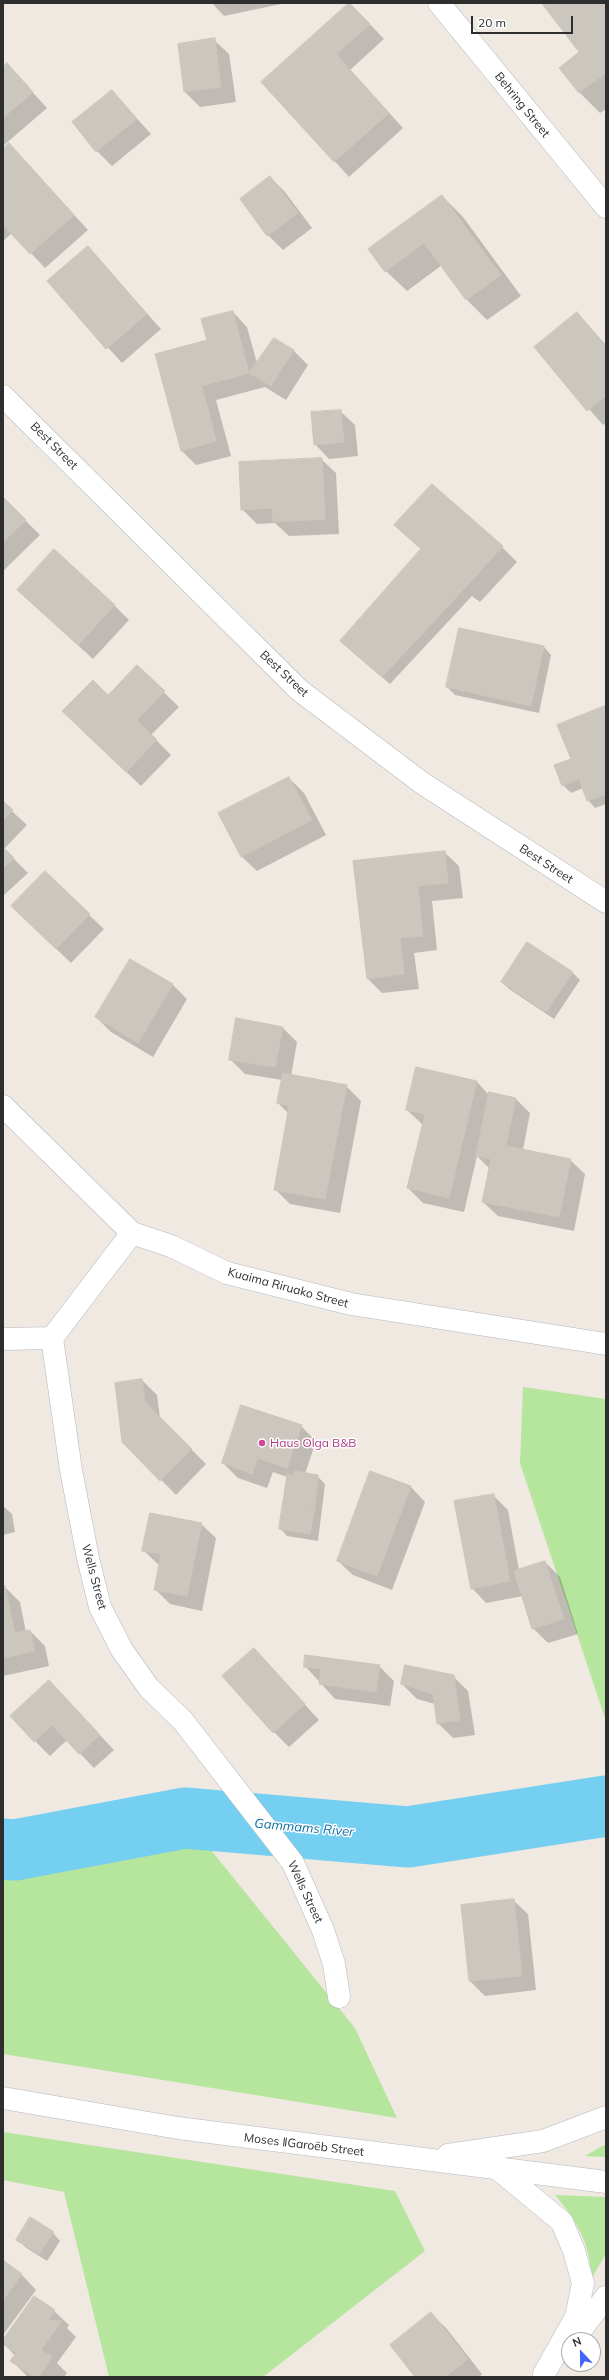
<!DOCTYPE html>
<html>
<head>
<meta charset="utf-8">
<style>
  body { margin:0 }
  #map { position:relative; width:609px; height:2380px; overflow:hidden; background:#efe9e1; font-family:Mulish,sans-serif }
  canvas { display:block }
  .frame { position:absolute; inset:0; border:4px solid #2e2e2e; pointer-events:none }
  .north { position:absolute; left:561px; top:2332px; width:40px; height:40px; box-sizing:border-box; background:#fff; border:1px solid #ababab; border-radius:50%; rotate:338deg; font-size:11px; font-weight:700; line-height:16px; text-align:center; color:#2e2e2e }
  .north::after { content:''; display:block; margin:auto; width:14px; height:18px; background:#4264fb; clip-path:polygon(50% 0,100% 100%,50% 72%,0 100%) }
  .scale { position:absolute; left:471px; top:16px; width:102px; height:18px; box-sizing:border-box; border:2px solid #2e2e2e; border-top:0; padding-left:5px; font-size:12px; line-height:14px; white-space:nowrap; color:#2e2e2e; -webkit-text-stroke:3px #fff; paint-order:stroke }
</style>
</head>
<body>
<div id="map">
<canvas width="609" height="2380"></canvas>
<div class="frame"></div>
<div class="north">N</div>
<div class="scale">20 m</div>
</div>
<script>
const ctx = document.querySelector('canvas').getContext('2d');
ctx.lineJoin = 'round';
function fillPath(path, color) {
  ctx.fillStyle = color;
  ctx.fill(path, 'evenodd');
}
function stroke(path, color, width, dash) {
  ctx.strokeStyle = color;
  ctx.lineWidth = width;
  ctx.lineCap = dash ? 'butt' : 'round';
  ctx.setLineDash(dash || []);
  ctx.stroke(path);
}
function drawText(font, color, halo, rows, align = 'center') {
  ctx.font = font + ' Mulish,sans-serif';
  ctx.lineWidth = 3;
  ctx.setLineDash([]);
  ctx.textBaseline = 'middle';
  ctx.strokeStyle = halo;
  ctx.fillStyle = color;
  for (const [text, x, y, turn = 0] of rows) {
    ctx.save();
    ctx.translate(x, y);
    ctx.rotate((+turn || 0) * Math.PI / 180);
    ctx.textAlign = isNaN(turn) ? turn : align;
    if (halo) ctx.strokeText(text, 0, 0);
    ctx.fillText(text, 0, 0);
    ctx.restore();
  }
}
const green = new Path2D(`
  M523,1387l83,12v322l-86,-258z
  M185,1818l170,210 42,90 -394,-64v-219l13,15z
  M3,2132l392,59 30,60 -162,126h-154l-45,-185 -61,-12z
  M606,2144v13l-21,-1z
  M555,2195l51,2v57l-15,25c0,-35 -14,-58 -36,-84z`);
const shadow = new Path2D(`
  M212,3h74l-62,13z
  M350,3l34,36 -34,31 53,58 -54,49 -86,-95z
  M547,3h59v106l-6,4 -20,-20 -19,-25 20,-15z
  M214,40l15,14 7,48 -36,5 -15,-15 -6,-47z
  M7,64l40,44 -44,38v-78z
  M112,91l39,43 -39,32 -15,-15z
  M3,150l21,10 64,70 -43,38 -33,-35 -9,8z
  M270,177l15,15 27,36 -29,22 -15,-15z
  M442,196l21,21 58,79 -34,24 -20,-20 -25,-35 -35,26 -21,-20 -16,-22z
  M88,248l73,81 -39,34 -74,-82z
  M233,312l14,15 10,36 36,-13 15,15 -22,35 -21,-13 -49,13 15,56 -35,9 -15,-15 27,-110z
  M577,313l29,32v78l-3,2 -68,-78z
  M340,411l15,14 3,31 -29,3 -14,-15z
  M321,459l15,14 3,61 -50,2 -14,-13 -18,1 -15,-15z
  M3,498l37,37 -37,36z
  M396,525l106,22 15,15 -37,40 -8,-6 -82,88 -41,-35 73,-99z
  M33,604l81,1 15,15 -36,39z
  M544,647l7,8 -12,58 -84,-18 -8,-8z
  M137,666l42,41 -28,28 20,20 -30,31 -63,-60z
  M605,708l1,96 -11,4 -7,-8 -5,-12 -12,5 -8,-8 9,-26z
  M289,778l15,15 22,42 -69,36 -15,-14z
  M3,803l24,22 -23,24 24,24 -25,23z
  M444,852l15,14 4,32 -31,3 5,49 -23,3 5,36 -37,4 -15,-15 -13,-117z
  M89,915l15,14 -33,34 -44,-42z
  M572,972l8,8 -26,39 -45,-30 -7,-7z
  M172,984l15,15 -34,58 -42,-25 -15,-15z
  M282,1027l15,15 -6,34 55,10 15,15 -21,112 -50,-9 -15,-15 14,-75 -11,-11 4,-23 -37,-6 -15,-15z
  M477,1082l12,13 27,4 14,14 -7,37 47,10 15,14 -11,57 -76,-15 -15,-14 7,-33 -13,-13 -13,56 -41,-9 -15,-15 15,-63 -16,-15z
  M142,1380l15,15 3,23 46,46 -30,31 -53,-54z
  M301,1426l15,15 -11,33 12,2 8,8 -7,57 -31,-5 -7,-8 7,-51 -14,-5 -6,16 -29,-10 -15,-15z
  M371,1472l40,15 14,15 -33,88 -39,-15 -15,-14z
  M493,1495l15,15 11,60 26,-8 15,15 18,57 -30,9 -15,-15 -10,-32 -37,7 -14,-15z
  M3,1506l9,8 3,18 -12,3z
  M201,1524l15,14 -14,73 -32,-7 -15,-15 5,-23 -17,-16z
  M5,1587l15,15 6,30 4,-1 15,15 4,20 -46,10v-88z
  M254,1649l65,71 -30,27 -15,-15z
  M305,1666h74l15,15 -4,25 -55,-7z
  M453,1676l15,15 7,44 -22,3 -15,-15 -3,-19 -18,-5 -15,-15z
  M49,1681l65,69 -20,18 -27,-28 -17,16 -15,-15z
  M513,1900l15,14 8,76 -51,6 -15,-15 -8,-76z
  M53,2233l7,8 -13,20 -22,-14 -8,-8z
  M3,2261l19,14 14,15 -33,45z
  M54,2311l15,14 -2,3 9,9 -19,26 10,10 -3,4h-36l-16,-16 3,-5 -12,-14z
  M431,2314l15,14 36,46 -3,3h-62z`);
const river = new Path2D(`
  M3,1849l12,1 170,-32 223,19 198,-31`);
const building = new Path2D(`
  M349,3l21,21 -34,30 53,59 -55,49 -73,-80z
  M545,3h61v70l-27,20 -20,-25 20,-16 -36,-47z
  M215,38l6,49 -37,5 -6,-48z
  M7,63l26,29 -30,26v-51z
  M112,90l25,29 -41,33 -24,-30z
  M9,143l65,72 -44,39 -27,-29v-76z
  M270,176l28,37 -31,23 -27,-37z
  M442,195l59,80 -35,25 -42,-57 -39,29 -17,-23z
  M88,246l59,68 -41,35 -59,-68z
  M233,311l16,62 -47,13 14,55 -35,10 -26,-97 52,-14 -6,-21z
  M577,312l29,35v49l-19,15 -53,-64z
  M274,338l20,12 -23,36 -22,-13z
  M341,410l3,32 -30,3 -3,-33z
  M322,458l3,61 -52,3 -1,-14 -31,2 -2,-48z
  M432,484l71,62 -38,42 -71,-63z
  M3,497l23,23 -23,22z
  M54,549l61,56 -37,40 -61,-55z
  M421,549l44,39 -83,89 -42,-36z
  M459,628l85,18 -13,60 -85,-19z
  M137,665l28,26 -28,29 20,20 -31,32 -64,-61 31,-31 15,15z
  M605,706l1,88 -19,7 -8,-22 -17,7 -8,-21 17,-6 -14,-34z
  M289,777l23,43 -71,37 -23,-44z
  M3,801l10,9 -10,10z
  M3,847l11,11 -11,10z
  M445,851l3,32 -30,3 5,50 -23,2 4,36 -37,5 -14,-118z
  M45,871l45,43 -34,35 -45,-43z
  M527,942l46,30 -27,40 -45,-30z
  M130,959l43,25 -35,59 -43,-26z
  M236,1018l47,9 -8,40 -46,-7z
  M416,1067l61,14 -28,117 -42,-10 18,-74 -19,-4z
  M283,1073l64,12 -22,114 -51,-9 15,-84 -12,-3z
  M489,1092l27,6 -10,48 65,13 -12,58 -77,-15 9,-43 -15,-3z
  M142,1379l3,23 47,47 -32,32 -38,-39 -7,-59z
  M241,1405l61,20 -15,43 -60,-20z
  M227,1448l31,10 -6,16 -30,-11z
  M294,1471l24,4 -3,32 -32,-5 4,-28 6,1z
  M370,1471l41,15 -34,90 -40,-15z
  M494,1494l16,87 -39,8 -17,-88z
  M283,1502l32,5 -5,27 -31,-5z
  M150,1513l52,10 -15,73 -33,-6 7,-36 -19,-3z
  M545,1561l19,58 -32,10 -18,-58z
  M5,1586l10,47 15,-3 5,21 -32,7v-71z
  M254,1648l51,56 -32,29 -51,-57z
  M305,1655l75,10 -4,27 -57,-8 2,-15 -17,-2z
  M405,1665l49,10 6,45 -23,4 -4,-30 -32,-10z
  M49,1680l51,55 -21,19 -27,-29 -18,17 -24,-26z
  M514,1899l8,77 -53,5 -8,-76z
  M30,2217l24,15 -15,22 -23,-14z
  M3,2260l19,14 -19,26z
  M34,2296l21,14 -7,10 14,1 -21,29 11,7 -13,20h-5l-24,-16 6,-8 -13,-9v-4z
  M431,2312l37,47 -23,18h-30l-25,-32z`);
const minor = new Path2D(`
  M439,3l167,204
  M3,396l296,294 123,93 184,119
  M3,1106l129,127 39,13 56,27 124,31 255,40
  M132,1233l-80,105 19,132 17,88 12,49 22,43 27,38 34,33 110,142 30,67 11,34 5,33
  M3,1339l49,-1
  M3,2098l175,30 428,54
  M448,2155l95,-14 63,-24
  M498,2169l64,53 12,29 9,32 -7,34 -32,57
  M573,2340l33,-43`);
const markers = [
  [262,1443,4,"#d1479c"]
];
const streetNames = [
  ["Behring Street",522,105,51],
  ["Best Street",54,446,45],
  ["Best Street",284,674,43],
  ["Best Street",546,864,33],
  ["Kuaima Riruako Street",288,1288,15],
  ["Wells Street",94,1577,75],
  ["Wells Street",305,1892,65],
  ["Moses ǁGaroëb Street",304,2145,7]
];
const hotelNames = [
  ["Haus Olga B&B",270,1443]
];
const waterNames = [
  ["Gammams River",304,1828,5]
];
fillPath(green, '#b6e59e');
fillPath(shadow, '#0003');
stroke(river, '#75cff0', 61);
fillPath(building, '#cbc7bf');
stroke(building, '#cbc5ba', 1);
stroke(minor, '#b4b7c1', 23);
stroke(minor, '#fff', 22);
for (const [x, y, r, color] of markers) {
  const dot = new Path2D();
  dot.arc(x, y, r, 0, 2 * Math.PI);
  ctx.fillStyle = color;
  ctx.fill(dot);
  stroke(dot, '#fff', 1.5);
}
drawText('12px', '#2e2e2e', '#fff', streetNames);
drawText('12px', '#b23c85', '#fff', hotelNames, 'left');
drawText('italic 13px', '#0d6fa3', '#fff', waterNames);
</script>
</body>
</html>
